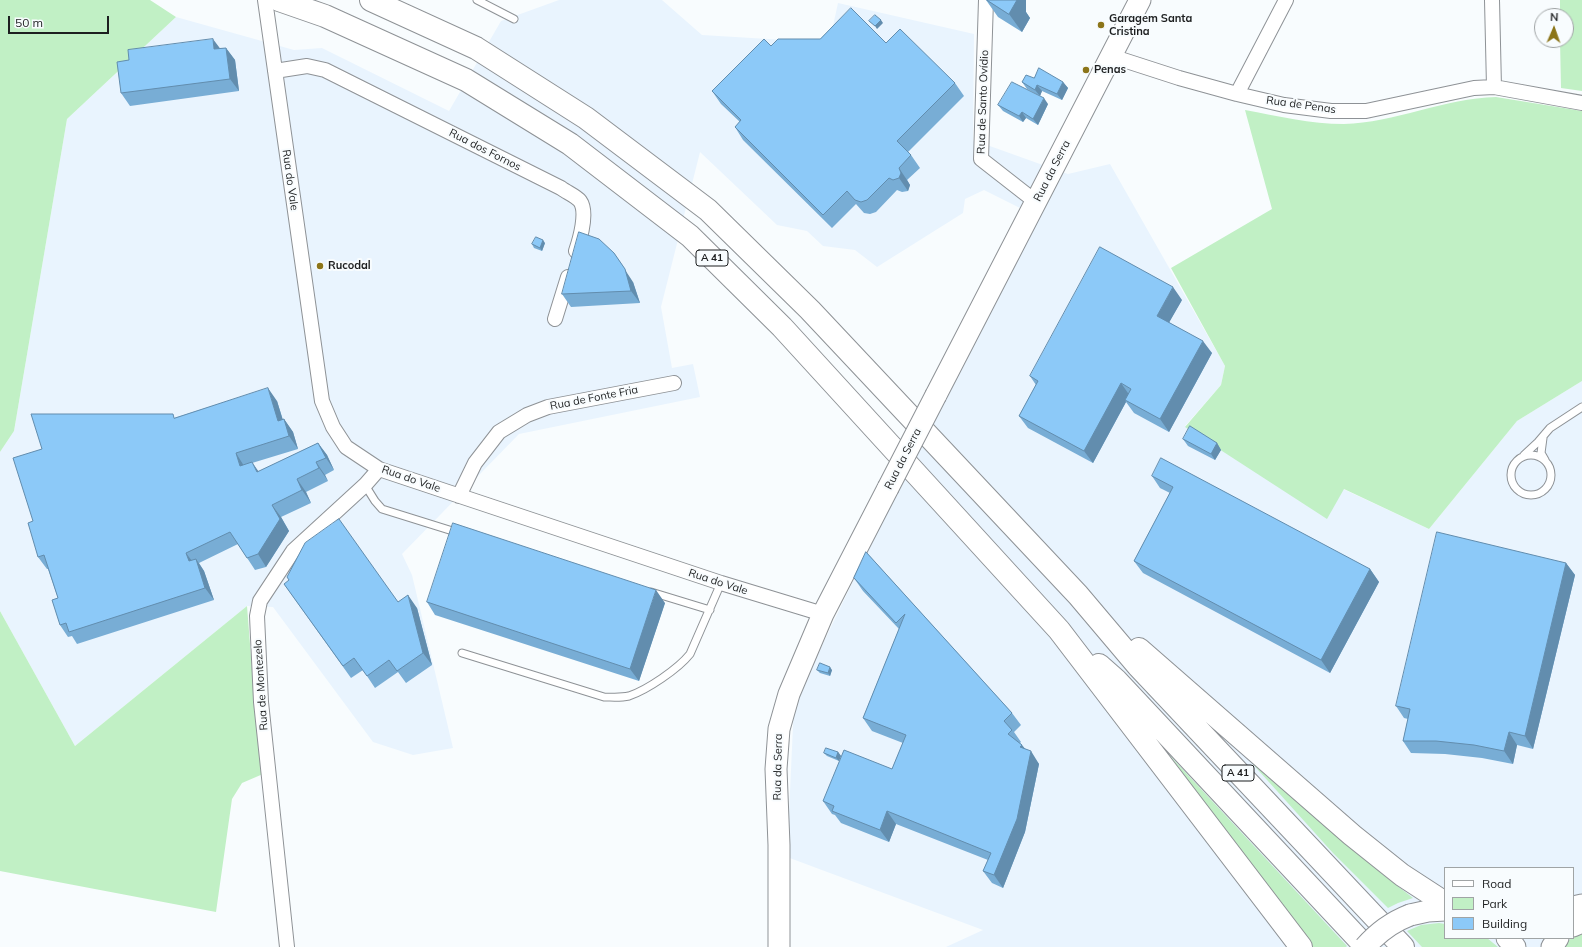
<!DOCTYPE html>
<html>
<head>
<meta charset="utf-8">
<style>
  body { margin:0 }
  #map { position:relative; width:1582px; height:947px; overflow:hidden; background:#f8fcfe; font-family:Mulish,sans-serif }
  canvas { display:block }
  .legend { position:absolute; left:1444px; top:867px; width:130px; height:72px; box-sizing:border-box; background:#f8fcfe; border:1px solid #a0a4a5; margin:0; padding:5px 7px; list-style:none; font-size:12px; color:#1d1f20 }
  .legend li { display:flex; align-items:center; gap:8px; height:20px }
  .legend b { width:20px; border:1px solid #a0a4a5 }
  .north { position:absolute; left:1534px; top:8px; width:40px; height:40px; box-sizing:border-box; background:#f8fcfe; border:1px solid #a0a4a5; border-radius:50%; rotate:2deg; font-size:11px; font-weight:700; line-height:16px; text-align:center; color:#1d1f20 }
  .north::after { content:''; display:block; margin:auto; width:14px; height:18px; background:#8c7519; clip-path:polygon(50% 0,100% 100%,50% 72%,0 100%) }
  .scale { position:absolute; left:8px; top:16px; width:101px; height:18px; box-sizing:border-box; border:2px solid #1d1f20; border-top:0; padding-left:5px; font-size:12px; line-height:14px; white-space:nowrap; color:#1d1f20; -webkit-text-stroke:3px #f8fcfe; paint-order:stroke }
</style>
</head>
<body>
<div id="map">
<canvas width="1582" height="947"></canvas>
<ul class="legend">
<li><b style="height:5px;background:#fff"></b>Road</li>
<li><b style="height:11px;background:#c1f0c5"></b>Park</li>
<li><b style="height:11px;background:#8cc9f8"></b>Building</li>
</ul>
<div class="north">N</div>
<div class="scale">50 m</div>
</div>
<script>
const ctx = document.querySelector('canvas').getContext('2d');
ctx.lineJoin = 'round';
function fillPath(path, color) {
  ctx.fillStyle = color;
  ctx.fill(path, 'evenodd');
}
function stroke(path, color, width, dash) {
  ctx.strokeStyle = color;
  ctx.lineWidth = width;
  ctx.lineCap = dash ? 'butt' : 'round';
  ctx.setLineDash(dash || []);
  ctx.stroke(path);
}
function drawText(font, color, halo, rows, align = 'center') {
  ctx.font = font + ' Mulish,sans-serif';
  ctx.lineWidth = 4;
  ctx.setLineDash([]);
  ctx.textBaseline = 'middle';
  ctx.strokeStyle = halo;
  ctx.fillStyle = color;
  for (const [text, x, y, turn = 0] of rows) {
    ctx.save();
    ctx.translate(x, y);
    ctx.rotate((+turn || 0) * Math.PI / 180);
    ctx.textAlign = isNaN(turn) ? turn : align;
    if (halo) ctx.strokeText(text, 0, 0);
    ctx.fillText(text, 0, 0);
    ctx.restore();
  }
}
const built = new Path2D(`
  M559,0h103l40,35 116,7 13,-7 7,-32 136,31 -1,106 95,34 42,-10 115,202 -4,19 -36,41 142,92 16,-29 86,40 88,-108 65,-40v566h-636l37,-17 -196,-73 7,-153 96,-200 148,-287 -54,-27 -19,9 -2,14 -86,54 -22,-17 -32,-4 -16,-15 -30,-6 -77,-73 -39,155 11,61 21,-4 7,33 -181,37 -117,120 10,21 41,173 -40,7 -40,-13 -100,-135 -26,-1 -172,140 -75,-135v-159l14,-21 53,-312 109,-102 118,33 28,-2 127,63 52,-90zM1445,868h128v70h-128z`);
const green = new Path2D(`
  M0,0h150l26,17 -109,102 -53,312 -14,21z
  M1560,0h22v91l-21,-3 -1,-48h6v-24h-6z
  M1496,97l86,14v270l-65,40 -88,108 -85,-40 -17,30 -142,-92 36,-42 4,-19 -54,-98 101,-59 -27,-99c32,6 66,14 99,14 50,-1 101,-26 152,-27z
  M247,606l7,89 9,79 -21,9 -10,16 -16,113 -216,-41v-260l75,135z
  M1161,746l186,200 -1,1h-34z
  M1240,750l71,55 70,68 32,25 -15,5 -10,5 -55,-55z
  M1439,923l6,1v14h42l11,9h-76l-15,-16 14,-6z
  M1582,930v17h-19l5,-6z`);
const service = new Path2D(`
  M477,0l37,19
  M1543,438l-2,15 4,7
  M1524,455l14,-13 12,-14 32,-21
  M1511 475a20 20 0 1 1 40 0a20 20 0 1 1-40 0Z
  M365,485l10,16 7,8 77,24
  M651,592l59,18
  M462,653l142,44c8,0 16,1 25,-1 18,-6 49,-27 61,-42l31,-71`);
const minor = new Path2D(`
  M265,0l57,401 11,26 13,20 33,22 342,114 102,31
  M986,0l-5,159 55,43
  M1492,0l2,87
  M1111,56l68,22 58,16 47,11 47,6h35l108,-23 20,-1 88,16
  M275,71l32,-5 18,4 236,118c5,4 15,8 19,13 8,11 0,38 -4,50
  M1237,94l49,-94
  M555,319l13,-42
  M459,496l16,-33 24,-31 28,-17 21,-8 126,-24
  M287,947l-26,-245 -4,-86 3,-15 33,-50 72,-66 14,-16`);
const primary = new Path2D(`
  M936,395l204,-395
  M1573,907l9,-2
  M1410,915l18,-4 17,-1
  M1573,926l9,-4
  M1507,938l8,9
  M779,947v-102l-3,-76 3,-40 10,-35 34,-80 65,-126
  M1552,947l6,-9`);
const motorway = new Path2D(`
  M279,0l46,16 141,64 104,64 120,92 92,91 277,303 242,317
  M371,0l105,48 110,70 122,92 102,100 268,285 60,71 265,281
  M1139,649l213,186 50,40 43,28
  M1099,665l17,15 250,267`);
const primaryBridge = new Path2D(`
  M888,488l48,-93
  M1365,947c13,-15 27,-25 45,-32`);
const wall = new Path2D(`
  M986,0h40v12l4,6 -8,14 -24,-15z
  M771,46l184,37 9,13 -56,56 3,3 9,13 -13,12 3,5 -2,6 -6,1 -5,-2 -21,22 -6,2 -6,-1 -8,-9 -24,24 -89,-88 -8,-13 5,-5 -19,-18 -9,-13z
  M220,48h6l9,12 4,31 -109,15 -9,-13z
  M1034,78l29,4 5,6 -6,12 -20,-9 -2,5 -13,-7 -5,-7z
  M1048,104l-10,21 -12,-7 -3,4 -20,-11 -5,-6z
  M545,243l-3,8 -8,-3 -2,-4z
  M633,282l7,21 -69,4 -9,-13z
  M1182,300l-13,22 43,31 -43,79 -35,-19 -8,-11 -33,61 -65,-35 -9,-12 17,-31 -6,-9z
  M277,401l6,19 1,-1 9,13 5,17 -46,14 6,9 60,-29 9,12 7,15 -9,5 3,6 -22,11 5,11 -30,14 8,14 -23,36 -11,3 -17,-26 -39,19 5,8 10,29 -137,44 -5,-8 -4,1 -8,-12 -2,-27 -10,-29h-1l-9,-12 -5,-36 142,-103z
  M1183,439l34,4 4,7 -6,10 -27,-14z
  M1152,476l218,93 9,13 -49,91 -187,-100 -9,-12 36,-68 -10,-5z
  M866,552l146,161 9,12 -7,7 7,10 -1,1 19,21 -14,68 -22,56 -11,-5 -9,-12 5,-11 -92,-36 -7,18 -48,-19 -6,-8 -3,-1 -9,-13 69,-32 11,-26 -31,-12 -9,-13 36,-89 -36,-38 -9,-13z
  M1566,563l9,12 -42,174 -16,-4 -4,19 -31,-6 -37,-4 -34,-1 -8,-12 5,-22 -4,-1 -8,-12z
  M284,584l114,18 19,6 15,57 -26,18 -8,-11 -23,16 -12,-18 -12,8z
  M427,602l238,1 -26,78 -204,-66z
  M817,670h15l-2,6 -10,-3z
  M838,752l3,4 -2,5 -12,-5 -3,-3z`);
const shadedWall = new Path2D(`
  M1016,0h10v12l4,6 -8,14 -13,-18z
  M881,20l2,3 -6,6 -2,-3z
  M213,39l9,12 -8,-2z
  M226,48l9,12 4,31 -9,-12z
  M1063,82l5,6 -6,12 -5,-6z
  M1037,85l5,6 -2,5 -5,-6z
  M1044,98l4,6 -10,21 -5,-6z
  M1022,112l4,6 -3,4 -4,-6z
  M899,168l8,12 3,5 -2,6 -9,-13z
  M543,240l2,3 -3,8 -2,-3z
  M614,253l19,29 7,21 -9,-12z
  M1173,287l9,13 -16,28 -9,-12z
  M1203,341l9,12 -43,79 -9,-13z
  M1121,383l9,13 -5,4 1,2 -33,61 -9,-12z
  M268,388l9,13 10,33 -9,-13z
  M284,419l9,13 5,17 -9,-13z
  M318,443l9,12 7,15 -8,-12z
  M1217,443l4,7 -6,10 -4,-6z
  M236,453l8,13h-4z
  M252,462l9,13 -4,-3z
  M316,462l9,13 3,6 -9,-13z
  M297,479l9,13 5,11 -9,-13z
  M272,505l9,12 8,14 -23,36 -8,-13z
  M186,553l9,12 -6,-4z
  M196,559l8,12 10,29 -9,-12z
  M1566,563l9,12 -42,174 -8,-13z
  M1370,569l9,13 -49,91 -9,-13z
  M656,590l9,13 -26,78 -9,-12z
  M408,595l9,13 15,57 -9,-12z
  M830,667l2,3 -2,6 -2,-3z
  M1509,732l8,13 -4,19 -9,-13z
  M1022,745l8,11 1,-5 8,13 -14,68 -22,56 -9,-13 26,-128z
  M838,752l3,4 -2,5 -3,-3z
  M887,811l9,13 -7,18 -9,-12z`);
const building = new Path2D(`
  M987,0h30l-8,14z
  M851,8l35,35 14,-14 55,54 -58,58 14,14 -12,13 2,5 -2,5 -6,2 -4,-2 -22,22 -6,2 -6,-2 -8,-9 -24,24 -88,-88 6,-7 -29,-29 52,-52 7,7 7,-7h42z
  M875,15l6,5 -6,6 -6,-5z
  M213,39l1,10 12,-1 4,31 -109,14 -4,-31 12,-2 -1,-10z
  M1039,68l24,14 -6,12 -20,-9 -2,5 -13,-8 4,-7 8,3z
  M1012,82l32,16 -11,21 -11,-7 -3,4 -21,-11z
  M579,232l20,7 15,14 11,16 6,22 -69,3z
  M536,237l7,3 -3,8 -8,-4z
  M1100,247l73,40 -16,29 46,25 -43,78 -35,-19 6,-11 -10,-6 -37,68 -65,-35 19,-35 -8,-5z
  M268,388l10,33 6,-2 5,17 -53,17 4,13 12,-4 5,10 61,-29 8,15 -10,4 3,6 -22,11 5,11 -30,15 8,14 -22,35 -11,4 -17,-26 -44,21 3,8 7,-2 9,29 -136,44 -3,-9 -6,2 -8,-25 6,-2 -14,-43 -6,2 -10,-34 5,-2 -20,-63 29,-9 -11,-35h142l1,4z
  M1190,426l27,17 -6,11 -28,-15z
  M1161,458l209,111 -49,91 -187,-99 39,-74 -21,-11z
  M339,519l59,83 10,-7 15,58 -26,18 -8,-11 -22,16 -13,-18 -11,8 -59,-82 5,-4 -2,-3 18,-34z
  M453,523l203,67 -26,79 -203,-67z
  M1437,532l129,31 -41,173 -16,-4 -5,19 -30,-6 -38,-4h-33l7,-32 -14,-3z
  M866,552l146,161 -8,8 8,9 -4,4 14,11 -2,2 11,4 -14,68 -23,56 -11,-4 8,-18 -104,-42 -7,19 -48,-19 2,-5 -11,-5 21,-51 48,19 14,-34 -43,-17 42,-104 -9,9 -42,-45z
  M820,663l10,4 -2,6 -11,-3z
  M826,748l12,4 -2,6 -12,-5z`);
const markers = [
  [1101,25,4,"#8c7519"],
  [1086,70,4,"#8c7519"],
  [320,266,4,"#8c7519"]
];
const shields = [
  [712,258,32],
  [1238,773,32]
];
const shieldNames = [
  ["A 41",712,258],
  ["A 41",1238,773]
];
const poiNames = [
  ["Garagem Santa",1109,19],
  ["Cristina",1109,32],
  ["Penas",1094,70],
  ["Rucodal",328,266]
];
const streetNames = [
  ["Rua de Santo Ovídio",983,102,-88],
  ["Rua de Penas",1301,105,8],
  ["Rua dos Fornos",485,150,27],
  ["Rua da Serra",1052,171,-63],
  ["Rua do Vale",290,180,82],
  ["Rua de Fonte Fria",594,398,-11],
  ["Rua da Serra",903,459,-63],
  ["Rua do Vale",411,479,19],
  ["Rua do Vale",718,582,18],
  ["Rua de Montezelo",261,685,-94],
  ["Rua da Serra",778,767,-89]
];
fillPath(built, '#e9f4fe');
fillPath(green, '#c1f0c5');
stroke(service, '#8e9296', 9);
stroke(minor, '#8e9296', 16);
stroke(primary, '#8e9296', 23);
stroke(motorway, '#8e9296', 24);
stroke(service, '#fff', 7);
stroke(minor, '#fff', 14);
stroke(primary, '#fff', 21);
stroke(motorway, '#fff', 22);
stroke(primaryBridge, '#8e9296', 23, []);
stroke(primaryBridge, '#fff', 21);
fillPath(wall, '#78add5');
fillPath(shadedWall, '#628dae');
fillPath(building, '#8cc9f8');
stroke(building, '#628dae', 1);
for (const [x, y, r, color] of markers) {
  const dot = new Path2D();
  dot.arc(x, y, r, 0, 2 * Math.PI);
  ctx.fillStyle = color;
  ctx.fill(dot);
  stroke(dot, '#f8fcfe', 1.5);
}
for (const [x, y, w] of shields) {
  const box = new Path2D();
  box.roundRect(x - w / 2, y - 8, w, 16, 3);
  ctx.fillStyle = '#f8fcfe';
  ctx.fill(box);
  stroke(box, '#1d1f20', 1);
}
drawText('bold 10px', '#1d1f20', null, shieldNames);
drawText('bold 11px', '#1d1f20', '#f8fcfe', poiNames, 'left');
drawText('11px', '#1d1f20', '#f8fcfe', streetNames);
</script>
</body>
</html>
